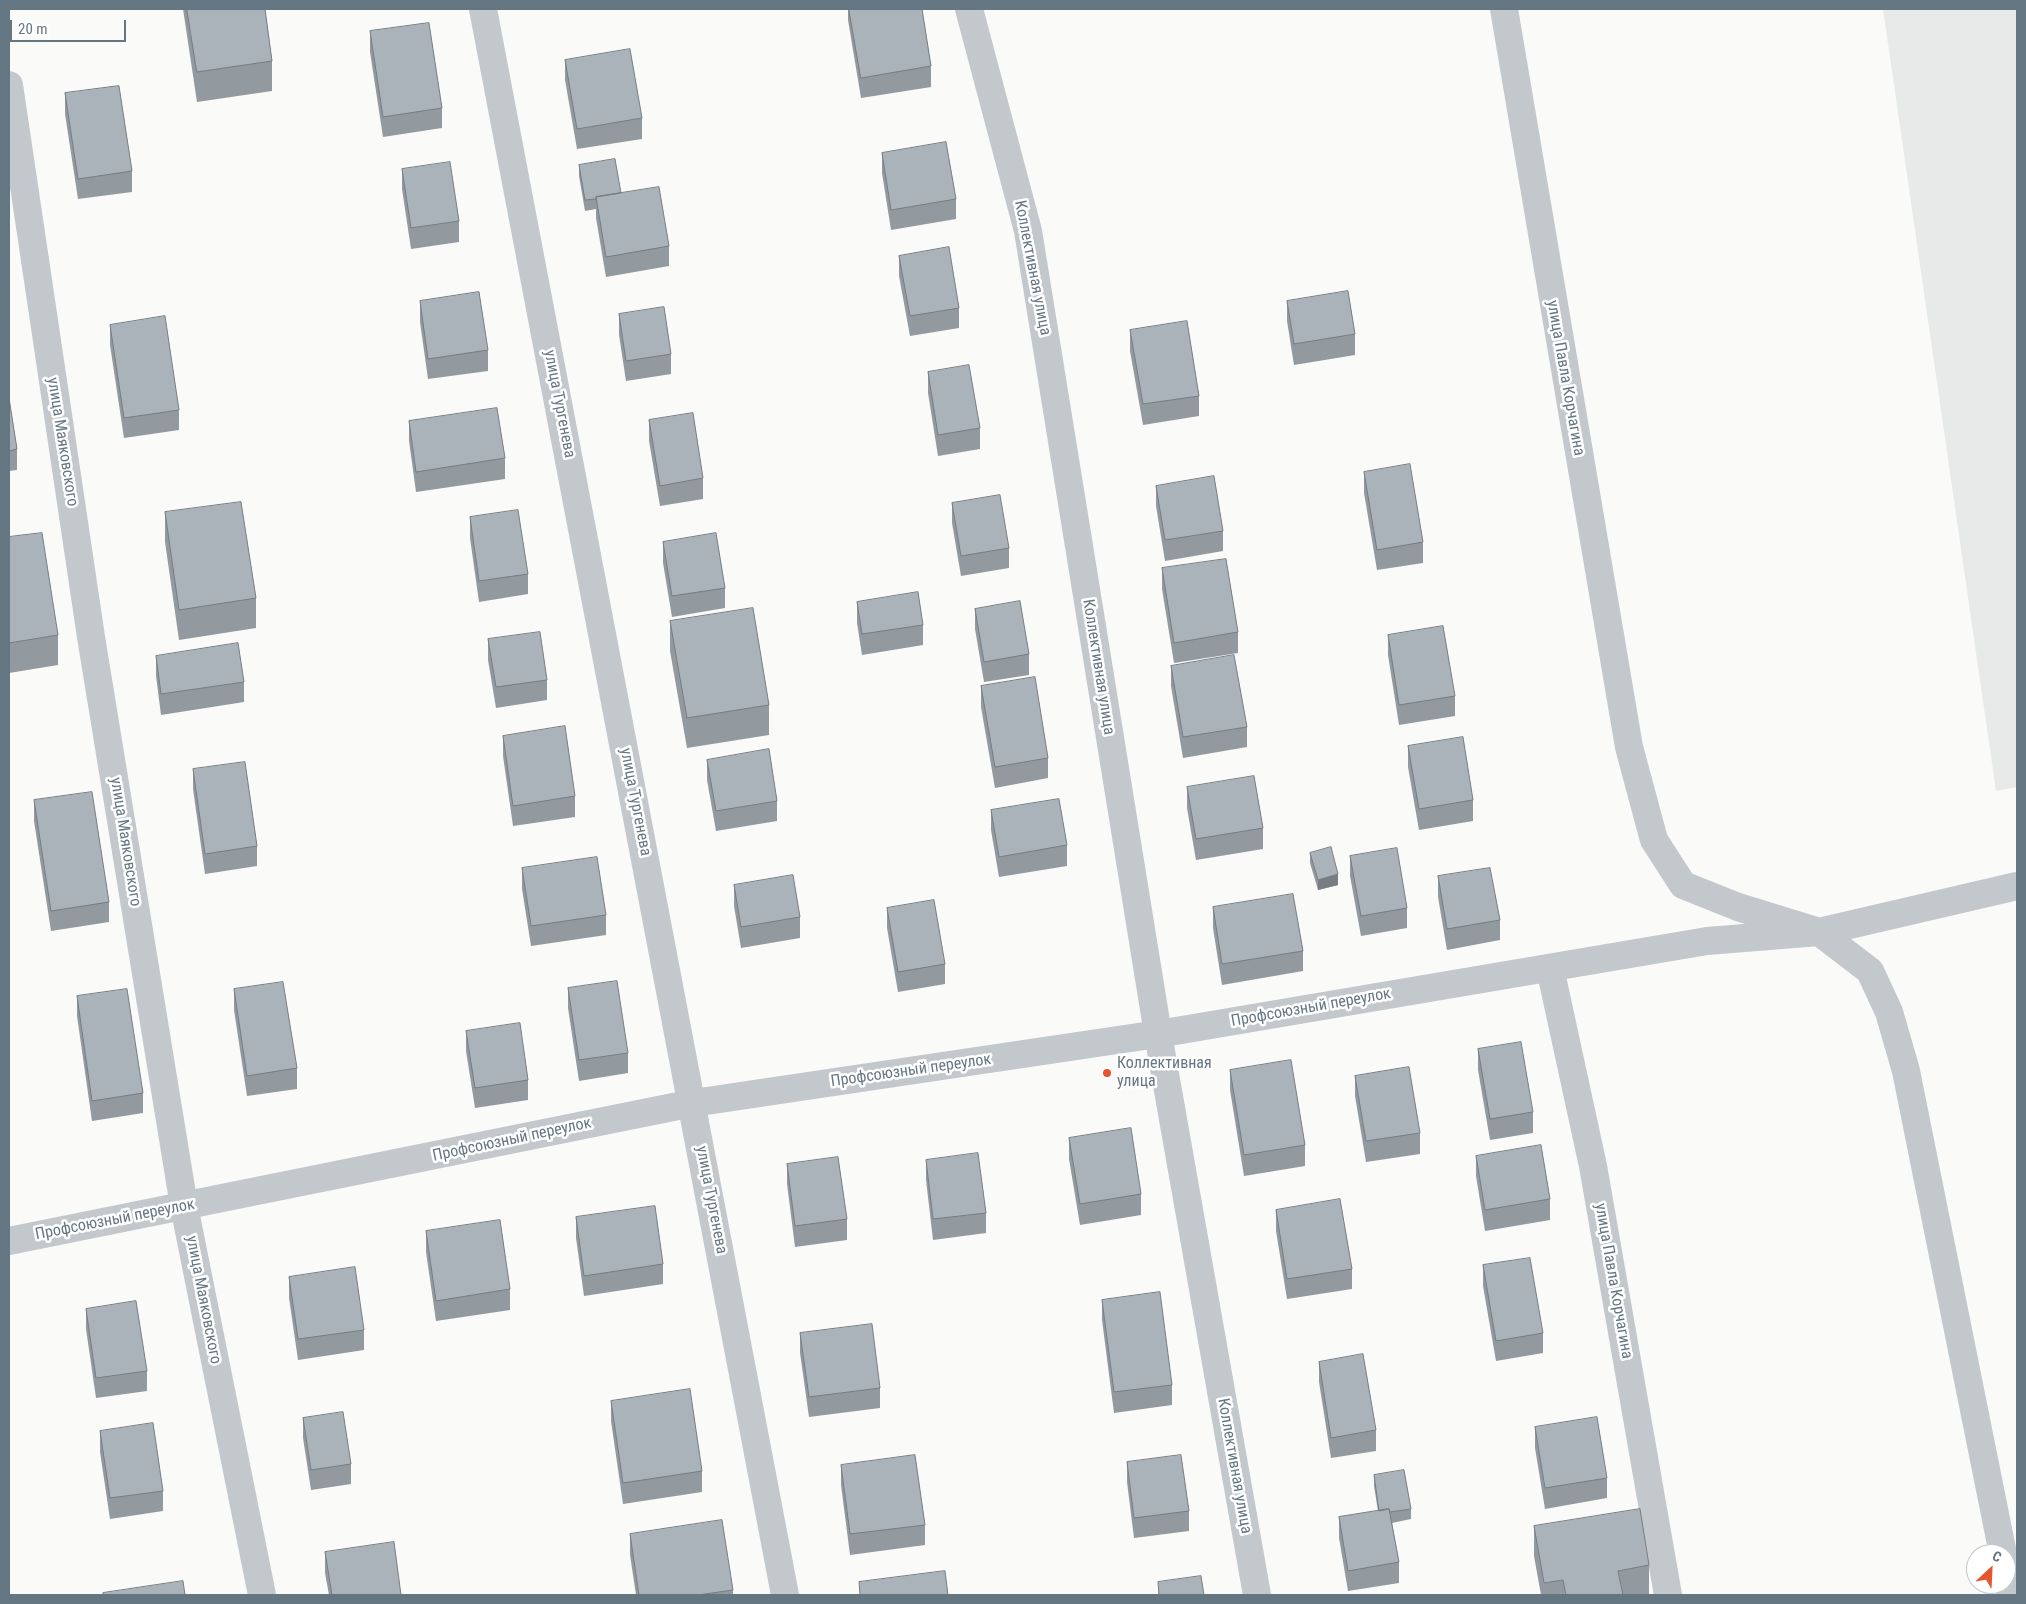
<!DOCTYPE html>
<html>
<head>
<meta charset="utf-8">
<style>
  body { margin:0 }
  #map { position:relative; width:2026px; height:1604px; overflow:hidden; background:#fafaf8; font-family:"Roboto Condensed",sans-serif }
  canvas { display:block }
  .frame { position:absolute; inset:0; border:10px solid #657683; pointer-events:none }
  .north { position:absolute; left:1966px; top:1544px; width:50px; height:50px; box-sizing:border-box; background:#fff; border:1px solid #c1c8cd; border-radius:50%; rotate:25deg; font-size:14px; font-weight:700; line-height:20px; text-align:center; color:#657683 }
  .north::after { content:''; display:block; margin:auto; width:18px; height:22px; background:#e4572e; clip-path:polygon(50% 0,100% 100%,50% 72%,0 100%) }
  .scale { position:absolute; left:10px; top:20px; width:116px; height:22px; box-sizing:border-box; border:2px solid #657683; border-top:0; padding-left:6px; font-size:15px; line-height:18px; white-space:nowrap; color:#657683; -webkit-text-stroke:4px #fff; paint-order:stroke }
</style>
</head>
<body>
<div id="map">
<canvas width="2026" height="1604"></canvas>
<div class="frame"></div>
<div class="north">С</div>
<div class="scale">20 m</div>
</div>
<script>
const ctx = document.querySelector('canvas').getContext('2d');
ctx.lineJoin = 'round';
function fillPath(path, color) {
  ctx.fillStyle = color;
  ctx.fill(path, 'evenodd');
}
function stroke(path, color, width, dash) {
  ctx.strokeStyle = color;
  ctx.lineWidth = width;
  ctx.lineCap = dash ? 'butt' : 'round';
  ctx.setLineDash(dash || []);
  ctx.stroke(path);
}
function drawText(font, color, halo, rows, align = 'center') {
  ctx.font = font + ' "Roboto Condensed",sans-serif';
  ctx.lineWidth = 5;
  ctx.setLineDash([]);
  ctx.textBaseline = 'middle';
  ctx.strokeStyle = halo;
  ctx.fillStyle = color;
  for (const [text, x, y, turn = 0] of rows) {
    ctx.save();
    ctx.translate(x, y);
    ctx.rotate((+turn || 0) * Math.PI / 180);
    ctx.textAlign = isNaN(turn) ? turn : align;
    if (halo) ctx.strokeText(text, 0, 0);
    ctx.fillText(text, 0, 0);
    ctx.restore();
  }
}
const built = new Path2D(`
  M1883,9h134v778l-21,4z`);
const minor = new Path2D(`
  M483,9l302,1586
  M969,9l59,222 130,803 99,561
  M1504,9l125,738 25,93 29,45 55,22 81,25 51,39 19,41 17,59 97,483
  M9,85l82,552 93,569 78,389
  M1550,968l43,198 75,429
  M9,1241l684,-138 465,-69 549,-93 112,-9 198,-46
  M2006,1570l5,25`);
const wall = new Path2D(`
  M183,9h82l7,52v30l-75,11z
  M848,9h74l9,57v21l-70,11 -13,-78z
  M370,31l72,77v20l-59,9 -13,-85z
  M565,60l77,58v21l-65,10 -12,-69z
  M65,93l67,78v21l-54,7 -13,-85z
  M882,153l74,46v20l-65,11 -9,-57z
  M579,165l42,28 48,53v20l-63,11 -10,-59v-9l-11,2 -6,-35z
  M402,169l57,52v21l-48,7 -9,-60z
  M899,256l60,52v20l-49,8 -11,-60z
  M420,301l68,49v21l-60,8 -8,-57z
  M1287,301l68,33v21l-61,10 -7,-44z
  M619,314l52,40v20l-45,7 -7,-46z
  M110,325l69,85v20l-55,8 -14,-93z
  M1130,330l69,66v20l-56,9 -13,-74z
  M928,372l52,56v21l-42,7 -10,-63z
  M9,398l8,51v21l-8,1z
  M649,420l54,58v21l-43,7 -11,-65z
  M409,421l96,37v21l-89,13 -7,-51z
  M1364,472l59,70v21l-46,7 -13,-77z
  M1156,486l67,45v20l-58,10 -9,-55z
  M952,503l57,45v20l-48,8 -9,-53z
  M165,512l91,86v30l-77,12 -14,-98z
  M470,517l58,57v20l-49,8 -9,-64z
  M9,537l49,98v30l-49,8z
  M663,542l62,46v20l-53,9 -9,-54z
  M1162,568l76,64v21l-64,10 -12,-74z
  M857,602l66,23v20l-61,10 -5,-32z
  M975,609l54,45v21l-45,7 -9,-53z
  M670,621l99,84v30l-82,13 -17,-97z
  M1388,635l67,61v20l-56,9 -11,-70z
  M488,639l59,41v20l-51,8 -8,-48z
  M156,656l88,26v20l-83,13 -5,-39z
  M1171,666l76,61v20l-64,11 -12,-72z
  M981,686l67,72v20l-53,10 -14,-81z
  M503,736l72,60v21l-62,9 -10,-70z
  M1408,746l65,54v21l-54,9 -11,-63z
  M707,760l70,41v20l-61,10 -9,-51z
  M193,769l64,77v20l-52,8 -12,-85z
  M1187,787l76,41v21l-67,11 -9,-52z
  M34,800l75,102v20l-58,9 -17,-110z
  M991,810l76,35v21l-68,11 -8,-47z
  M1310,853l28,32 -20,5 -8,-27z
  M1350,856l57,52v20l-46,8 -11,-60z
  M522,868l84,47v20l-75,11 -9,-57z
  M1438,876l62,44v20l-53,10 -9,-53z
  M734,885l66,32v21l-59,10 -7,-42z
  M1213,907l90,44v20l-81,14 -9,-57z
  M887,908l58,56v20l-47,8 -11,-64z
  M568,988l60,65v20l-49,8 -11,-73z
  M234,989l63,79v21l-50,7 -13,-86z
  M77,996l66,97v20l-51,8 -15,-105z
  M466,1031l62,49v20l-53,8 -9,-57z
  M1478,1049l55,63v21l-43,7 -12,-70z
  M1230,1070l75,75v21l-61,10 -14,-86z
  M1355,1076l65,57v21l-54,8 -11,-66z
  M1069,1138l72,56v21l-61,10 -11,-66z
  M1476,1156l74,43v21l-65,11 -9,-55z
  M926,1160l60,53v20l-53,7 -7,-60z
  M787,1164l60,55v21l-52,7 -8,-63z
  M1276,1210l76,59v20l-65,10 -11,-68z
  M576,1217l87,47v20l-79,12 -8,-58z
  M426,1231l84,58v21l-74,11 -10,-69z
  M1483,1265l60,68v20l-47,8 -13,-75z
  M289,1277l75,53v20l-66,10 -9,-62z
  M1102,1300l70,85v20l-58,8 -12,-93z
  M86,1309l61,62v20l-51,7 -10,-69z
  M800,1333l80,55v20l-71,9 -9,-64z
  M1319,1362l57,68v21l-45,7 -12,-76z
  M611,1401l91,70v21l-79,12 -12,-83z
  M303,1418l48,46v20l-40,6 -8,-52z
  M1535,1427l72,51v20l-62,11 -10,-61z
  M100,1431l63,60v20l-53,8 -10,-67z
  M1127,1462l62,49v20l-55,7 -7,-56z
  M841,1465l84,60v20l-75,10 -9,-70z
  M1374,1475l37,34v10l-19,4 7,39v21l-51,8 -9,-53v-21l39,-6 -4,-25z
  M1534,1526l115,39v30h-108l-7,-39z
  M630,1534l103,56v5h-97l-6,-40z
  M325,1552l76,43h-72l-4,-22z`);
const shadedWall = new Path2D(`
  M1338,874v11l-20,5v-10z`);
const building = new Path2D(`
  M187,9h78l7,52 -75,11z
  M849,9h73l9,57 -70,12z
  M429,23l13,85 -59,9 -13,-86z
  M630,49l12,69 -65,11 -12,-69z
  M119,86l13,85 -54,8 -13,-86z
  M946,142l10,57 -65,11 -9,-57z
  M615,159l6,34 -25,4v2l-11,1 -6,-35z
  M450,162l9,59 -48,7 -9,-59z
  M659,187l10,59 -63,11 -10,-60z
  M949,247l10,61 -49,8 -11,-60z
  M1348,291l7,43 -61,10 -7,-43z
  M479,292l9,58 -60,9 -8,-58z
  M664,307l7,47 -45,7 -7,-47z
  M165,316l14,94 -55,8 -14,-93z
  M1187,321l12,75 -56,8 -13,-74z
  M969,365l11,63 -42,7 -10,-63z
  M9,398l8,51 -8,2z
  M497,408l8,50 -89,14 -7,-51z
  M693,413l10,65 -43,8 -11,-66z
  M1410,464l13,78 -46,8 -13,-78z
  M1214,476l9,55 -58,9 -9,-54z
  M1000,495l9,53 -48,8 -9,-53z
  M241,502l15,96 -77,12 -14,-98z
  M518,510l10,64 -49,7 -9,-64z
  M42,533l16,102 -49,8v-106z
  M716,533l9,55 -53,8 -9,-54z
  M1226,559l12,73 -64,11 -12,-75z
  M918,592l5,33 -61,9 -5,-32z
  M1020,601l9,53 -45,8 -9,-53z
  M753,608l16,97 -82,13 -17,-97z
  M1443,626l12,70 -56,9 -11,-70z
  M540,632l7,48 -51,7 -8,-48z
  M238,643l6,39 -83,12 -5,-38z
  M1234,655l13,72 -64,10 -12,-71z
  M1035,677l13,81 -53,9 -14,-81z
  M565,726l10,70 -62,10 -10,-70z
  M1463,737l10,63 -54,9 -11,-63z
  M769,749l8,52 -61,10 -9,-51z
  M245,762l12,84 -52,8 -12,-85z
  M1254,776l9,52 -67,11 -9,-52z
  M92,792l17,110 -58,9 -17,-111z
  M1059,799l8,46 -68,12 -8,-47z
  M1331,847l7,27 -20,6 -8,-27z
  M1397,848l10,60 -46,8 -11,-60z
  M597,857l9,58 -75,11 -9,-58z
  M1490,868l10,52 -53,9 -9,-53z
  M793,875l7,42 -59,10 -7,-42z
  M1293,894l10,57 -81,13 -9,-57z
  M934,900l11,64 -47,8 -11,-64z
  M617,981l11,72 -49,7 -11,-72z
  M283,982l14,86 -50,8 -13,-87z
  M127,989l16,104 -51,8 -15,-105z
  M520,1023l8,57 -53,8 -9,-57z
  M1521,1042l12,70 -43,7 -12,-70z
  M1291,1060l14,85 -61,10 -14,-85z
  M1409,1067l11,66 -54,8 -11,-65z
  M1131,1128l10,66 -61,10 -11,-66z
  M1541,1145l9,54 -65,11 -9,-54z
  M978,1153l8,60 -53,6 -7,-59z
  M838,1157l9,62 -52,7 -8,-62z
  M1340,1199l12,70 -65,10 -11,-69z
  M655,1206l8,58 -79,12 -8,-59z
  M500,1220l10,69 -74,12 -10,-70z
  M1530,1258l13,75 -47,8 -13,-76z
  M355,1267l9,63 -66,9 -9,-62z
  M1160,1292l12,93 -58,7 -12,-92z
  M136,1301l11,70 -51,7 -10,-69z
  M872,1324l8,64 -71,9 -9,-64z
  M1363,1354l13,76 -45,8 -12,-76z
  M690,1389l12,82 -79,12 -12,-82z
  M343,1412l8,52 -40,6 -8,-52z
  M1597,1417l10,61 -62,10 -10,-61z
  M153,1423l10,68 -53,7 -10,-67z
  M915,1455l10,70 -75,9 -9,-69z
  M1181,1455l8,56 -55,7 -7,-56z
  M1404,1470l7,39 -21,3 -1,-3 -10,2 -5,-36z
  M1389,1509l10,53 -51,9 -9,-54z
  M1640,1509l9,56 -31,6 5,24h-57l-3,-15 -19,3 -10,-57z
  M722,1520l11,70 -35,5h-59l-9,-61z
  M394,1542l7,53h-69l-7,-43z
  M945,1571l3,24h-88l-1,-13z
  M1201,1576l3,19h-45l-1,-13z
  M183,1581l2,14h-82v-2z`);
const markers = [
  [1107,1073,5,"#e4572e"]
];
const streetNames = [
  ["Коллективная улица",1032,268,79],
  ["улица Павла Корчагина",1565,378,80],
  ["улица Тургенева",559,404,79],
  ["улица Маяковского",62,442,81],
  ["Коллективная улица",1098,667,81],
  ["улица Тургенева",635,802,79],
  ["улица Маяковского",125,842,81],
  ["Профсоюзный переулок",1311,1008,-10],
  ["Профсоюзный переулок",911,1071,-8],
  ["Профсоюзный переулок",512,1140,-12],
  ["улица Тургенева",711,1200,79],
  ["Профсоюзный переулок",115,1220,-11],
  ["улица Павла Корчагина",1613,1281,80],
  ["улица Маяковского",203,1300,79],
  ["Коллективная улица",1234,1466,80]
];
const poiNames = [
  ["Коллективная",1117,1064],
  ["улица",1117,1082]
];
fillPath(built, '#e8e9e9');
stroke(minor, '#c3c8cc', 28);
fillPath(wall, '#929a9f');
fillPath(shadedWall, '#777d82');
fillPath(building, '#aab3b9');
stroke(building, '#777d82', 1);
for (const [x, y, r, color] of markers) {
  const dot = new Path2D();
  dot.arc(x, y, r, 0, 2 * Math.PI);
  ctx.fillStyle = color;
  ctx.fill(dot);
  stroke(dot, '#fff', 2);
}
drawText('16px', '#657683', '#fff', streetNames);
drawText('16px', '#657683', '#fff', poiNames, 'left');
</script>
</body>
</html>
